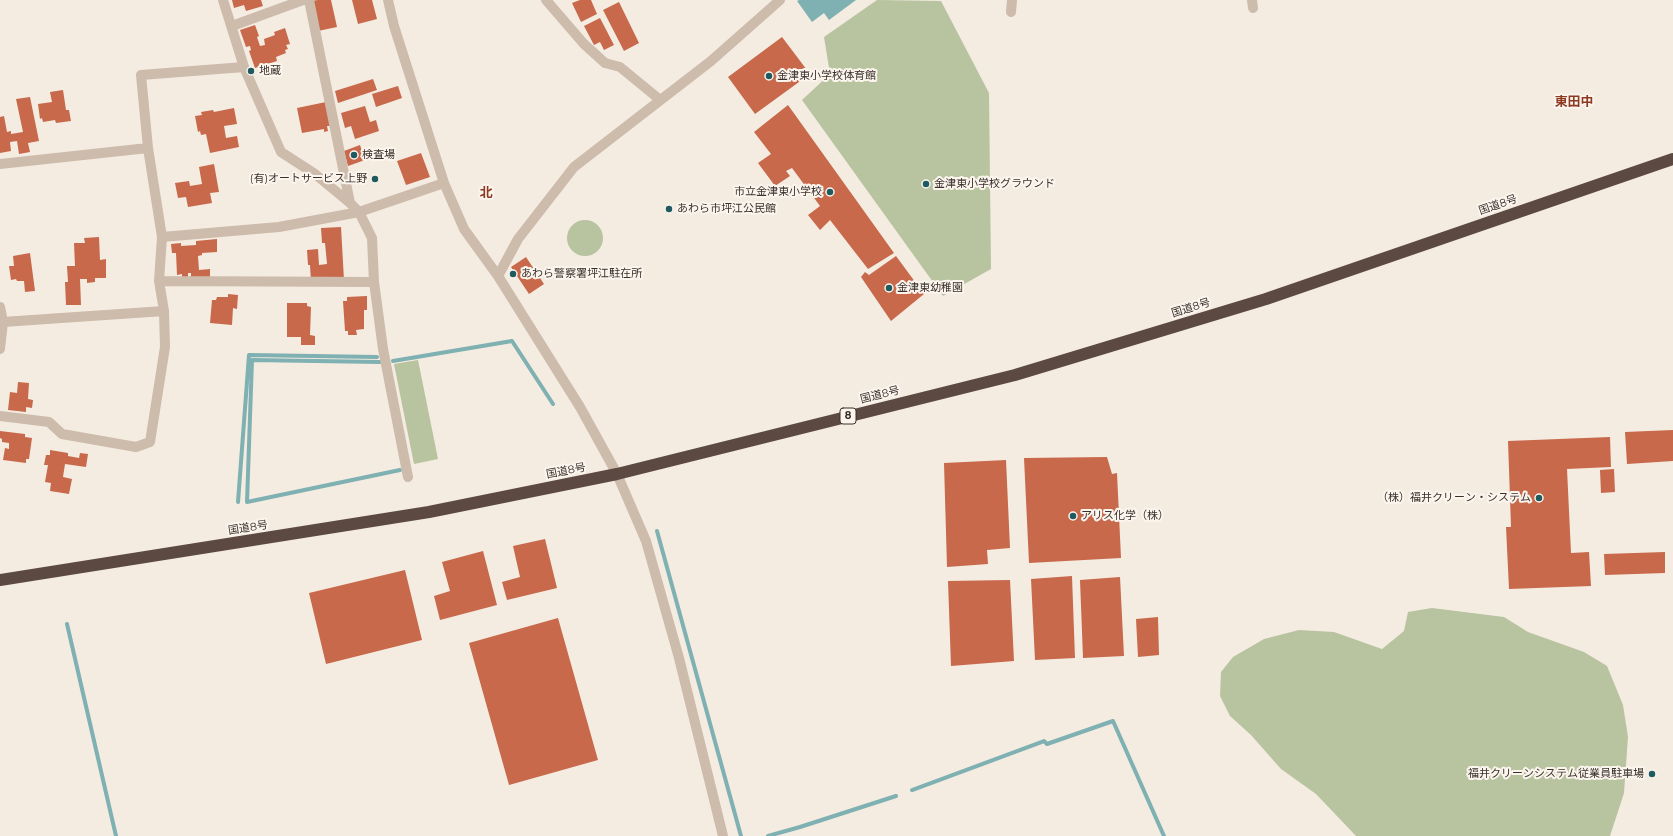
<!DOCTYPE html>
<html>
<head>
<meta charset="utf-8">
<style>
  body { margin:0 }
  canvas { display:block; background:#f4ebe1 }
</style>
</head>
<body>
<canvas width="1673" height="836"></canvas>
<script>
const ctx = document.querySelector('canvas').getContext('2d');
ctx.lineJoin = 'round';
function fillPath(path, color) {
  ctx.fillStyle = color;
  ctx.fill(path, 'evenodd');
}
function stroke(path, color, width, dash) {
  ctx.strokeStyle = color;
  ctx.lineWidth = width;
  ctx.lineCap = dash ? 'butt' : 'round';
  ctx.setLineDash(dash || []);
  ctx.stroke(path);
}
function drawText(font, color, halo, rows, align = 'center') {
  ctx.font = font + ' Montserrat,"Noto Sans JP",sans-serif';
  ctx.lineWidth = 4;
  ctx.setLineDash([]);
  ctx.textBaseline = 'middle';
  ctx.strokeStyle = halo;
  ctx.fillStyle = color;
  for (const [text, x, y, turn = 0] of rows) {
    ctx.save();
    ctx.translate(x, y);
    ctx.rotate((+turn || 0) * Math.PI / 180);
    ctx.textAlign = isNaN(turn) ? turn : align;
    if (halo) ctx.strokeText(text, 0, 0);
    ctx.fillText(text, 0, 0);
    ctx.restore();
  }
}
const green = new Path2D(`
  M877,0l64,1 48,92 2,176 -48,27 -141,-196 28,-26 -6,-37z
  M567 238a18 18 0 1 1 36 0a18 18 0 1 1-36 0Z
  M418,360l20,99 -24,5 -20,-100z
  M1432,608l72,9 24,15 56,20 23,14 16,39 5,32 -4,56 -14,43h-254l-40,-42 -35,-25 -30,-34 -21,-19 -10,-20 1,-24 12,-15 31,-18 35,-9 35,2 48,17 22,-18 4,-19z`);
const water = new Path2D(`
  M799,0h57l-27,20 -5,-7 -12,9 -15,-21z`);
const stream = new Path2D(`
  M393,361l119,-20 41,63
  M380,362l-128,-2 -5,142 153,-32
  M238,502l11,-147 128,2
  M657,531l84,305
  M67,624l49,212
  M912,790l132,-49 3,3 66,-23 51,115
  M768,836l32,-9 96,-31`);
const building = new Path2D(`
  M232,0h29l2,6 -17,5 -2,-6 -10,3z
  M318,0h13l6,27 -19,4 -7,-30z
  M352,0h20l5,19 -19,5z
  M580,0h11l6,14 -16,8 -9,-19z
  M619,2l20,41 -15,8 -21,-41z
  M600,18l14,27 -10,5 -4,-8 -6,3 -10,-19z
  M255,25l4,11 -2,1 3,9 5,-1 -1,-6 11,-4 -1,-3 11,-4 5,16 -4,1 2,4 -3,1 1,3 -10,4 1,4 -22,7 -6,-17 2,-1 -1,-4 -4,1 -6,-17z
  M782,37l28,37 -55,40 -27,-37z
  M373,79l4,11 -39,13 -3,-12z
  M398,86l4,12 -26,9 -4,-13z
  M63,90l3,20h3l2,11 -15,2 -1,-3 -12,2 -1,-4 -2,1 -2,-15 14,-2 -2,-10z
  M30,97l9,44 -11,2 2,9 -11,2 -2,-13 -7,1 1,9 -11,2v-36l4,-1 3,16 4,-1v3l12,-2 -7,-33z
  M326,102l4,24h-3l1,5 -4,1v-3l-22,4 -5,-25z
  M788,105l106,148 -26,16 -38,-49 -10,10 -12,-15 12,-9 -28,-38 -6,3 4,5 -15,10 -17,-23 13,-9 -17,-22z
  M365,106l5,16 6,-2 3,11 -24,8 -4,-13 -6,2 -4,-15z
  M234,108l3,16 -13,2 2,12 11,-2 2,11 -29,6 -4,-19 -5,1 -1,-4 -2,1 -3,-16 7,-1 -1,-3 12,-2 1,2z
  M360,145l5,15 -17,6 -4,-15z
  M421,153l9,24 -24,8 -9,-24z
  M214,164l5,28 -9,1 2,10 -24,4 -2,-10 -8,1 -3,-15 14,-2 1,5 12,-2 -3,-17z
  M341,227l3,53 -33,2 -1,-17h-2l-1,-15 11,-1 1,16 8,-1 -2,-21h-3l-1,-15z
  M99,237l1,23 6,-1v19h-11v4l-8,1v-4h-7l1,26h-15l-1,-23h3l-1,-16h8l-1,-23h11l-1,-5z
  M217,239v13l-15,1v2l-4,1 1,14 11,-1v14l-19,1v-11h-3v5h-6v-4l-5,1 -1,-22h-4l-1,-9 10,-1v3l15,-1v-4z
  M30,253l5,38 -10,1 -1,-11h-7l-1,-2 -5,1 -2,-14h5l-1,-10z
  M896,256l28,38 -33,27 -30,-44 4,-5 4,3z
  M526,257l18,27 -15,10 -18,-27z
  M228,294l10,1 -1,14 -4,-1 -1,17 -22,-2 2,-23h4l1,-3h11z
  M367,296v14h-3v19l-8,1 1,5h-9v-4h-3l-2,-30h4v-4z
  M287,303h20v3l4,1 -1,28 5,1v9h-14v-8h-14z
  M18,382l11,1 -1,16 5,1 -1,8 -6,-1v5l-18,-2 2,-18 7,1z
  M1673,430v31l-46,3 -2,-32z
  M0,431l25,3v3l7,1 -3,21h-3v4l-23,-3 2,-12 4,1v-6l-7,-1v-3l-2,-1z
  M1610,437l1,30 -44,2 4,84 18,-1 2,34 -82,3 -3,-62h5l-3,-86z
  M50,450l18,3v3l11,2 1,-5 8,1 -2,13 -21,-3 -2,13 9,2 -3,15 -19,-3 1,-8 -6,-1 3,-17h-4l2,-10h4z
  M1107,457l5,17 5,-1 4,85 -92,5 -5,-105z
  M1006,460l4,88 -23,2 1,14 -41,3 -3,-104z
  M1614,469l1,23 -14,1 -1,-23z
  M545,539l12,49 -50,12 -5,-18 18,-5 -7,-31z
  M483,551l14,54 -57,15 -6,-24 16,-5 -8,-29z
  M1665,552v21l-60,2 -1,-21z
  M405,570l17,70 -96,24 -17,-71z
  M1072,576l3,82 -40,2 -4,-81z
  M1120,577l4,79 -41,2 -3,-78z
  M1010,580l4,81 -63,5 -3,-85z
  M1158,617l1,38 -21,2 -2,-38z
  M558,618l40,142 -89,25 -40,-142z`);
const minor = new Path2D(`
  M223,0l21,67 37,85 34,22 35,29 9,9 13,26 2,44 9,67 25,128
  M309,0l41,203
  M388,0l6,26 50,157 20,46 34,47 82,131 37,67 29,67 33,117 44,178
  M546,0l38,44 21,19 15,4 39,32
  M1252,0l1,8
  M1011,12l1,-12
  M232,26l71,-26
  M0,164l148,-16
  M162,237l117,-10 80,-15 85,-29
  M498,276l20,-37 56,-72 137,-106 69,-61
  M159,281l215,1
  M0,307l3,15 -3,27
  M3,322l161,-11 -5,-30 3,-44 -14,-89 -7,-73 103,-8
  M0,416l49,6 13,12 74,13 14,-5 15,-95 -1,-36`);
const highway = new Path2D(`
  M0,580l429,-68 188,-38 398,-99 251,-76 407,-140`);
const markers = [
  [251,71,4,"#1f5a5e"],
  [769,76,4,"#1f5a5e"],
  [354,155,4,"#1f5a5e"],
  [375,179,4,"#1f5a5e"],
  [926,184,4,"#1f5a5e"],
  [830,192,4,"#1f5a5e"],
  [669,209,4,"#1f5a5e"],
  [513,274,4,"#1f5a5e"],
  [889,288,4,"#1f5a5e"],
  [1539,498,4,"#1f5a5e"],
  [1073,516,4,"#1f5a5e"],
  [1652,774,4,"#1f5a5e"]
];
const shields = [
  [848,416,16]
];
const shieldNames = [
  ["8",848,416]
];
const poiNames = [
  ["地蔵",259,71],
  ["金津東小学校体育館",777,76],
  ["検査場",362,155],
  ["(有)オートサービス上野",367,179,"right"],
  ["金津東小学校グラウンド",934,184],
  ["市立金津東小学校",822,192,"right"],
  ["あわら市坪江公民館",677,209],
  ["あわら警察署坪江駐在所",521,274],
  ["金津東幼稚園",897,288],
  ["（株）福井クリーン・システム",1531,498,"right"],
  ["アリス化学（株）",1081,516],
  ["福井クリーンシステム従業員駐車場",1644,774,"right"]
];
const streetNames = [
  ["国道8号",1498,205,-19],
  ["国道8号",1191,308,-17],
  ["国道8号",880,395,-14],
  ["国道8号",566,471,-11],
  ["国道8号",248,528,-9]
];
const quarterNames = [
  ["東田中",1574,102],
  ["北",486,193]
];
fillPath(green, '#b8c4a0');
fillPath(water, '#7fb0b2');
stroke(stream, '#7fb0b2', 4);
fillPath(building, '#c8694b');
stroke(minor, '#cdbbac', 10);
stroke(highway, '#5c4a42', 12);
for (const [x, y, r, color] of markers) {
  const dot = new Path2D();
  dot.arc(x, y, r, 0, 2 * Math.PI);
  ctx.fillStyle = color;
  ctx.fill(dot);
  stroke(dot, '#fbf5ee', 1.5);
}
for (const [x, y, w] of shields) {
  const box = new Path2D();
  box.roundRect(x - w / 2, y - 8, w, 16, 3);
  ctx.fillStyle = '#fbf5ee';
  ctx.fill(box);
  stroke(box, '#3b302b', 1);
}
drawText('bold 10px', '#3b302b', null, shieldNames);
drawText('11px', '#3b302b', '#fbf5ee', poiNames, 'left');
drawText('11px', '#3b302b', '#fbf5ee', streetNames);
drawText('bold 13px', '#8c3b22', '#fbf5ee', quarterNames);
</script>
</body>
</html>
